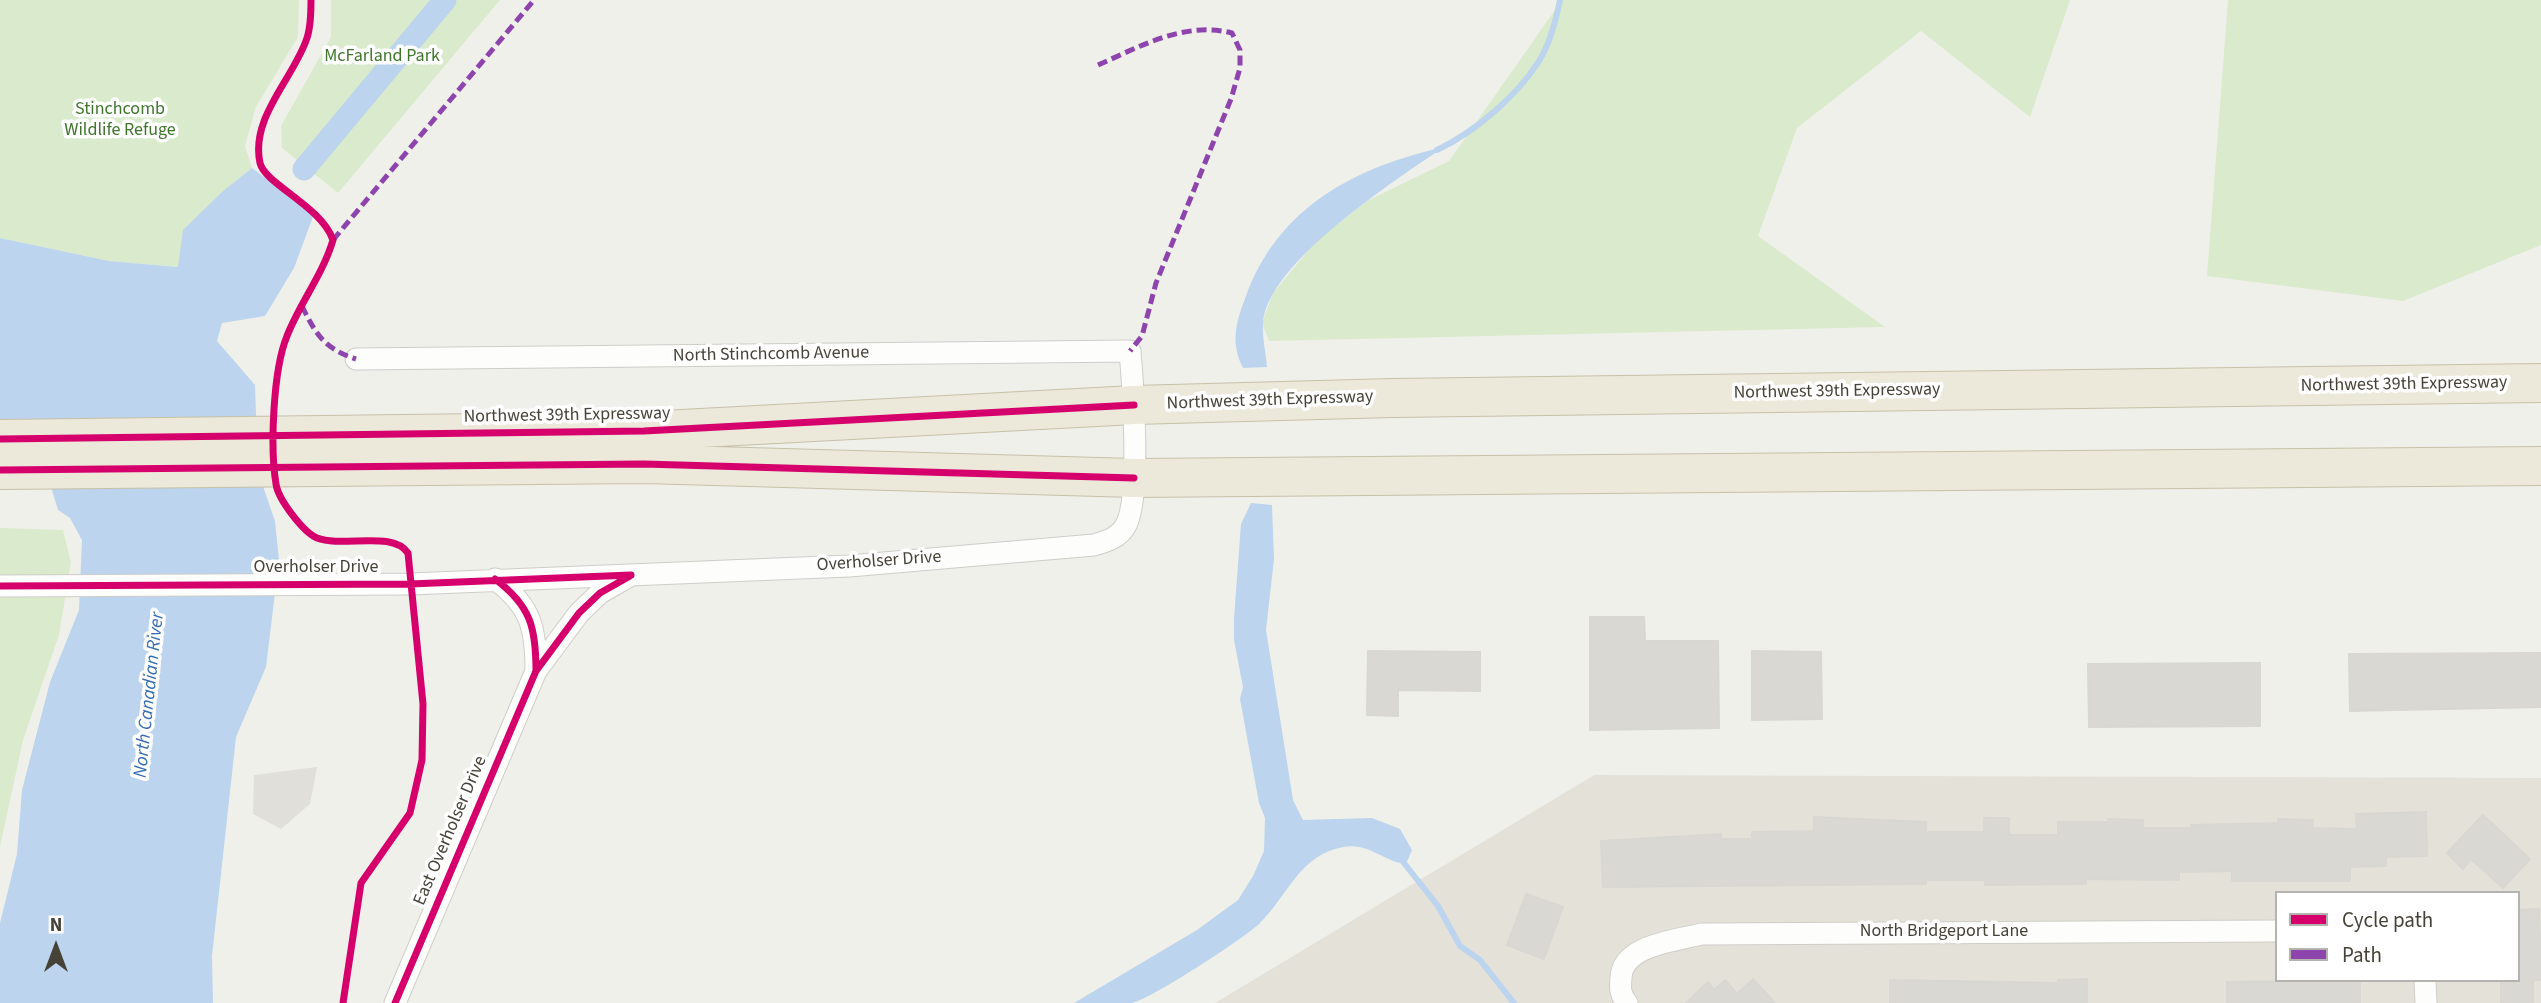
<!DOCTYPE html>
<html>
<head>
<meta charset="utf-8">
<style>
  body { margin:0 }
  #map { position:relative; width:2541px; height:1003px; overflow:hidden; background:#f0f0eb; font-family:"Source Sans 3",sans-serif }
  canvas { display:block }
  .legend { position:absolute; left:2275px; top:891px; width:245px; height:91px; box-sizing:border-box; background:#fff; border:2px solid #b5b3af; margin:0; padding:9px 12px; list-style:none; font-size:21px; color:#464237 }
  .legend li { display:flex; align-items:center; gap:14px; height:35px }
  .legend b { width:35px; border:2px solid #b5b3af }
  .north { position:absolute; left:21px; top:912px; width:70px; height:70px; -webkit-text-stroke:5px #fff; paint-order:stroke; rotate:0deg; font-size:19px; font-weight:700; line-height:28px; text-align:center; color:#464237 }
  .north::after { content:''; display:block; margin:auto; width:24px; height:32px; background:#464237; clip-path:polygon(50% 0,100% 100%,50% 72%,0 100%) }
</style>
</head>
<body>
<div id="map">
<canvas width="2541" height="1003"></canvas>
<ul class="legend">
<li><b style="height:9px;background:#d6006c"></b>Cycle path</li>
<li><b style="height:9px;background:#8e44ad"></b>Path</li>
</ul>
<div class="north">N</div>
</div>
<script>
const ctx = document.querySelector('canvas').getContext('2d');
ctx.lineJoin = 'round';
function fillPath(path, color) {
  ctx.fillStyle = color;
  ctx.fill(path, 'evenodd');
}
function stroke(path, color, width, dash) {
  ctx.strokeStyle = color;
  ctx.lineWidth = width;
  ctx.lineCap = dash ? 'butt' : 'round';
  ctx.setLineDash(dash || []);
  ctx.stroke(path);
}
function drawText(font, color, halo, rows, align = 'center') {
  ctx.font = font + ' "Source Sans 3",sans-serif';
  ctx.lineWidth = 7;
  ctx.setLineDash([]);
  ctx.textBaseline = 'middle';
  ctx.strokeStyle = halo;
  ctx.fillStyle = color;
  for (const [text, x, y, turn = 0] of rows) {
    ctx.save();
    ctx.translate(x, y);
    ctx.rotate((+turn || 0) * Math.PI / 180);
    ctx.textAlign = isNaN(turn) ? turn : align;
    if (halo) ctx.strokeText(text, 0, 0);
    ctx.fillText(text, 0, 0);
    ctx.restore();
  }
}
const residential = new Path2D(`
  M1594,775l947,3v225h-1326zM2277,893h241v87h-241z`);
const green = new Path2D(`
  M0,0h299l-1,37 -42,70 -11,39 7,22 -29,23 -39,39 -5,37 -70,-6 -109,-23z
  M331,0h169l-162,193 -56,-45 -1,-22 50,-89z
  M1562,0h508l-40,117 -109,-86 -124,97 -39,108 127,91 -616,14 -7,-18 11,-30 45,-54 49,-38 82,-40z
  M2228,0h313v245l-138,56 -196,-25z
  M0,528l63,2 8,32 -12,73 -36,105 -23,107z`);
const parking = new Path2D(`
  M317,767l-7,37 -29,25 -28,-15 1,-39z`);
const water = new Path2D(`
  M1444,147c-48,33 -178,116 -181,177 -1,14 3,29 4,43l-24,1c-13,-26 -7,-46 3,-72 33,-90 110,-129 198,-149z
  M252,168l62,46 -20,54 -29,48 -43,7 -5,18 38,44 3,87 17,49 4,39 -13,107 -30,70 -24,219 1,47h-213v-80l17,-69 5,-64 28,-108 29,-72 3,-70 -12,-22 -12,-8 -7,-23 -51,-29v-220l109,23 69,6 5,-37 40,-39z
  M1251,503l21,2 2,54 -8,71 27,170 10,20 69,-2 28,11 12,21 -6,14c-24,-3 -37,-22 -63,-17 -44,8 -55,49 -84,77 -16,15 -108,75 -127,79 -17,0 -40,0 -58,0l123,-73 41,-30 15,-24 11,-25 1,-33 -6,-15 -19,-104 3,-12 -9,-47v-22l7,-94z`);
const stream = new Path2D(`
  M1437,150c38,-18 80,-54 102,-89 11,-17 17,-41 21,-61
  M1400,858l38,48 22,40 20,14 34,43`);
const canal = new Path2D(`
  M304,169l141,-169`);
const building = new Path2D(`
  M1590,617h54l1,24h73l1,87 -129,2z
  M1368,651l112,1v39l-82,-1v26l-31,-1z
  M1752,651l69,1 1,67 -70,1z
  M2541,653v54l-191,4 -1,-57z
  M2260,663v63l-171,1 -1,-63z
  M2426,812l1,44 -41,1v9l-36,1v14h-118v-10l-53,1v8l-93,-1v5l-101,1v-5h-59v4l-323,3 -2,-46 120,-7v5h31v-7l62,-1v-14l112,5v10h58v-14h25v17h49v-13h50v-3l35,1v8h49l-1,-3 87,-2v-4l35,1 -1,8 45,1 -1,-15z
  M2483,815l47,44 -27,29 -32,-29 -8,10 -16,-16z
  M1526,894l37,13 -19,52 -37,-14z
  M2539,909l2,71h-8v23h-32v-23h17v-70z
  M1753,979l22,24h-89l22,-21 6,8 11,-10 12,14z
  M2087,979v24h-197v-23l168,3v-3z
  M2360,980v23h-133v-21z`);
const street = new Path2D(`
  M495,579c36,27 41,49 41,92
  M0,586l410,-2 439,-18 245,-21c13,-4 25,-7 32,-20 15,-28 7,-139 4,-174l-774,8
  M2425,980l1,23
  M395,1003l141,-332 43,-58 21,-20 28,-16
  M1627,1003c-7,-9 -7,-14 -6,-25 1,-33 54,-37 80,-44l576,-3`);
const highway = new Path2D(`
  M0,439l644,-8 490,-26 259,-7 1148,-15
  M0,470l644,-6 490,14 1407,-12`);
const quiet = new Path2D(`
  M1098,65c43,-19 87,-44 134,-32l8,17v18l-9,31 -75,184 -14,53 -12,15
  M333,240l201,-240
  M302,306c14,29 23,43 54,53`);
const cycleway = new Path2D(`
  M311,0c0,12 0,26 -4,38 -13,40 -57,79 -47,125 5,21 61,43 73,77 -10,34 -33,63 -46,96 -14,34 -17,112 -11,148 2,15 27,48 41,54 26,10 75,-8 91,15l15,151 -1,56 -12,53 -49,70 -18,120
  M0,439l644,-8 490,-26
  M0,470l644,-6 490,14
  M495,579c36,27 41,49 41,92
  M0,586l410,-2 221,-9
  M395,1003l141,-332 43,-58 21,-20 30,-17`);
const parkNames = [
  ["McFarland Park",382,57],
  ["Stinchcomb",120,110],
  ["Wildlife Refuge",120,131]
];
const streetNames = [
  ["North Stinchcomb Avenue",771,355,-1],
  ["Northwest 39th Expressway",2404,385,-1],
  ["Northwest 39th Expressway",1837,392,-1],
  ["Northwest 39th Expressway",1270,401,-2],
  ["Northwest 39th Expressway",567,416,-1],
  ["Overholser Drive",879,562,-4],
  ["Overholser Drive",316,568],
  ["East Overholser Drive",451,831,-67],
  ["North Bridgeport Lane",1944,932]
];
const waterNames = [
  ["North Canadian River",150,695,-84]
];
fillPath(residential, '#e4e2d8');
fillPath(green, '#daeacc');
fillPath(parking, '#e0dfda');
fillPath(water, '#bcd4ed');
stroke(stream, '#bcd4ed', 6);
stroke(canal, '#bcd4ed', 23);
fillPath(building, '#dad8d3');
stroke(building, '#d8d7d1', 2);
stroke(street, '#cecdc8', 23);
stroke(highway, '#c7c0a7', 40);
stroke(street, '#fdfdfc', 21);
stroke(highway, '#ece8da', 38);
stroke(quiet, '#8e44ad', 5, [10, 5]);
stroke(cycleway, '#d6006c', 7);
drawText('18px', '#3f762c', '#fff', parkNames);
drawText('18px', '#464237', '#fff', streetNames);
drawText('italic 19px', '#336caf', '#fff', waterNames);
</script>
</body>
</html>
